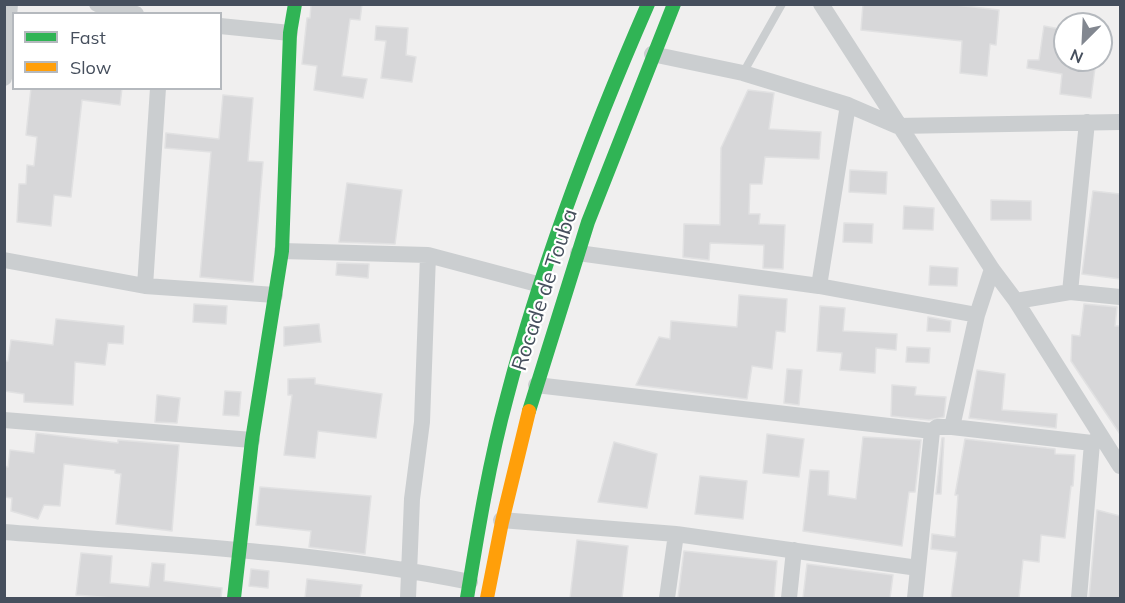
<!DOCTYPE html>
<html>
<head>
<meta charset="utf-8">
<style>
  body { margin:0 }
  #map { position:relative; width:1125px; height:603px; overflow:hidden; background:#f0efef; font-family:Mulish,sans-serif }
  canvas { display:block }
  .frame { position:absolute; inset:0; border:6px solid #464f5d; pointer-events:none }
  .legend { position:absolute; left:12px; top:12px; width:210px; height:78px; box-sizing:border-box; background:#fff; border:2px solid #b5b9be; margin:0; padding:8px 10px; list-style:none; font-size:18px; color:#464f5d }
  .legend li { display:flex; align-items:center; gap:12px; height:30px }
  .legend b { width:30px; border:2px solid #b5b9be }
  .north { position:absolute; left:1053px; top:12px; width:60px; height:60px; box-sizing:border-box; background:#fff; border:2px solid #b5b9be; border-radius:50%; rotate:204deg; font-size:16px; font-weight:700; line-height:24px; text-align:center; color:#464f5d }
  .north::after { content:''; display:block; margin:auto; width:21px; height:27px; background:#828790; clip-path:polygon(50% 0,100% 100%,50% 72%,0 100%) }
</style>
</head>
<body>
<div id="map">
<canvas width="1125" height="603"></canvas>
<div class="frame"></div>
<ul class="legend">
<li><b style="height:8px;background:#30b455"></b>Fast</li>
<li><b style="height:8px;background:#ff9f0a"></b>Slow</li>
</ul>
<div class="north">N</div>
</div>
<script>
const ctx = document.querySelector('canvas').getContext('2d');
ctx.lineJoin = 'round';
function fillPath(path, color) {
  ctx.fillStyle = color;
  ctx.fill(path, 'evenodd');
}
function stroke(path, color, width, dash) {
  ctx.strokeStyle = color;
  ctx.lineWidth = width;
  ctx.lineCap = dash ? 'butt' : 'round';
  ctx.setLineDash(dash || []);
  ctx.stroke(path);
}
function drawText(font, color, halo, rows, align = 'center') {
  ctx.font = font + ' Mulish,sans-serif';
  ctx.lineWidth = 4.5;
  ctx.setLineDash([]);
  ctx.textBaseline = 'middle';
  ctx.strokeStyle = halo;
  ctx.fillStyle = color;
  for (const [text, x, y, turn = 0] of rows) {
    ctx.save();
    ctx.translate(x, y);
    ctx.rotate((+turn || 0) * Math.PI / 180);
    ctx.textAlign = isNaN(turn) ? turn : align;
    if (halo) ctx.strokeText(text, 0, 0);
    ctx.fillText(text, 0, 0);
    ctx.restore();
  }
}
const building = new Path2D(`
  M311,4h51l-2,16 -10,-1 -8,57 25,3 -4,19 -49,-8 3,-24 -15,-2 5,-46h3z
  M863,4h84l52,6 -3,35 -6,-1 -3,32 -27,-3 2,-32 -101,-11z
  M376,26l32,2 -2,27 10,2 -4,25 -31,-4 5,-37 -11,-1z
  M1044,26l21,4v30h31l-5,38 -31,-4 2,-20 -35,-6 1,-8h11z
  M31,88h91l-2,17 -38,-5 -11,97 -17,-2 -3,31 -34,-4 2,-38h7l1,-19 7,1 3,-29 -11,-2z
  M748,90l26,3 -5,36 52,3 -2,27 -54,-2 -3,27h-12l-1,30h11l-1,10 26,1 -2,44 -20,-1 1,-23 -54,-2 -1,17 -26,-3 1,-33 36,1 1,-77z
  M223,95l30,3 -5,63 15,1 -10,120 -53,-5 11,-125 -46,-4 1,-15 53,6z
  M850,170l37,2 -1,22 -37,-2z
  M347,183l55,7 -7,54 -56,-2z
  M1093,191l27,3v85l-38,-5z
  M991,200l40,1v19h-40z
  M904,206l30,2 -1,22 -30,-1z
  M844,223l29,1 -1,19 -29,-1z
  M337,263l32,1 -1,14 -32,-3z
  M930,266l28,2 -1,18 -28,-1z
  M739,295l48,4 -2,33 -9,-1 -4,38 -20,-3 -5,33 -111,-14 23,-48 11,2 1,-18 66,6z
  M194,304l33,2 -1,18 -33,-2z
  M1084,304l33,3 -2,19h5v108l-49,-73 1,-26 8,1z
  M820,306l25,2 -2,23 54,3 -1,16 -20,-2 -1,25 -35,-3 2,-17 -25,-2z
  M928,317l23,4 -1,11 -23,-1z
  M56,319l68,7 -1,18 -15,-1 -3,22 -30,-3 -2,43 -49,-3v-8l-20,-3v-30h4l3,-21 42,5z
  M319,324l2,18 -37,4v-19z
  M907,347l23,1 -1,15 -23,-1z
  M787,369l15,1 -3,35 -15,-2z
  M977,370l28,4 -3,36 55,4 -1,14 -87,-10z
  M315,378v6l67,10 -6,44 -58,-7 -3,27 -31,-3 8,-60h-4v-16z
  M892,385l24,2 -1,8 31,2 -2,20 -15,3 -38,-4z
  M225,391l16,1 -2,24 -16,-1z
  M157,395l23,3 -3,25 -22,-1z
  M36,433l82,10v-3l61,5 -7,86 -56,-7 5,-50 -6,-1v-3l-51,-6 -4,42 -16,-1 -6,14 -27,-8 1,-13 -8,-1v-31l4,1 2,-17 24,3z
  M767,434l37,5 -5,38 -36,-4z
  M863,437l58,3 -6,52h-6l-7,54 -99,-15 7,-61 19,1 -1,24 28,4z
  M942,438h2l-3,56h-5z
  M965,439l90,10v5l20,1 -2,31h-2l-6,52 -24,-3 -2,27 -16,-2 -4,38h-68l6,-46 -26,-3 1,-15 23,3 3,-42h-3z
  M614,442l43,12 -10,54 -49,-6z
  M700,476l47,5 -4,38 -48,-5z
  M260,487l111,9 -6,58 -56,-7 2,-16 -55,-6z
  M1097,510l23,6v82h-31z
  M577,540l51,6 -6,52h-52z
  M684,551l93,10 -3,37h-96z
  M81,553l31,3 -2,27 39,4 3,-24 13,1 -1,17 58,7 -1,10h-108l-37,-3z
  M807,564l86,11 -3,23h-87z
  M251,569l18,2 -1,17 -19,-2z
  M307,579l55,6 -2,13h-55z`);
const lane = new Path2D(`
  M743,73l39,-69`);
const street = new Path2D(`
  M97,4l39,10
  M821,4l171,265 24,32 104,165
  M220,26l70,7
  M652,54l91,19 105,32 49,21 223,-4
  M4,78l6,-74
  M282,251l146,4 113,30
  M578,253l241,33 158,29
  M4,260l141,26 130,9
  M145,286l13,-198
  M819,286l29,-181
  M1070,292l17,-170
  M1016,301l54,-9 50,5
  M536,385l396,46 5,-4h15l140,16
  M4,420l248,20
  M952,427l25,-112 15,-46
  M501,520l175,14 242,34
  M4,532c156,12 313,19 466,50
  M408,598l4,-99 10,-77 6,-167
  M667,598l9,-64
  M789,598l5,-48
  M915,598l17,-167
  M1079,598l13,-155 9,-7`);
const fast = new Path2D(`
  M529,411l59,-189 86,-218
  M234,598l18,-158 30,-189 8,-218 5,-29
  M467,598c11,-67 22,-135 40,-201 35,-135 85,-265 141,-393`);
const slow = new Path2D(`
  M487,598l15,-76 27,-111`);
const streetNames = [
  ["Rocade de Touba",545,290,-72]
];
fillPath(building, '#d7d7d9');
stroke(building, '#e1e1e2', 1.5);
stroke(lane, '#cbced0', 8);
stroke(street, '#cbced0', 16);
stroke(fast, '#30b455', 14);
stroke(slow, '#ff9f0a', 14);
drawText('21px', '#464f5d', '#fff', streetNames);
</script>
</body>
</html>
